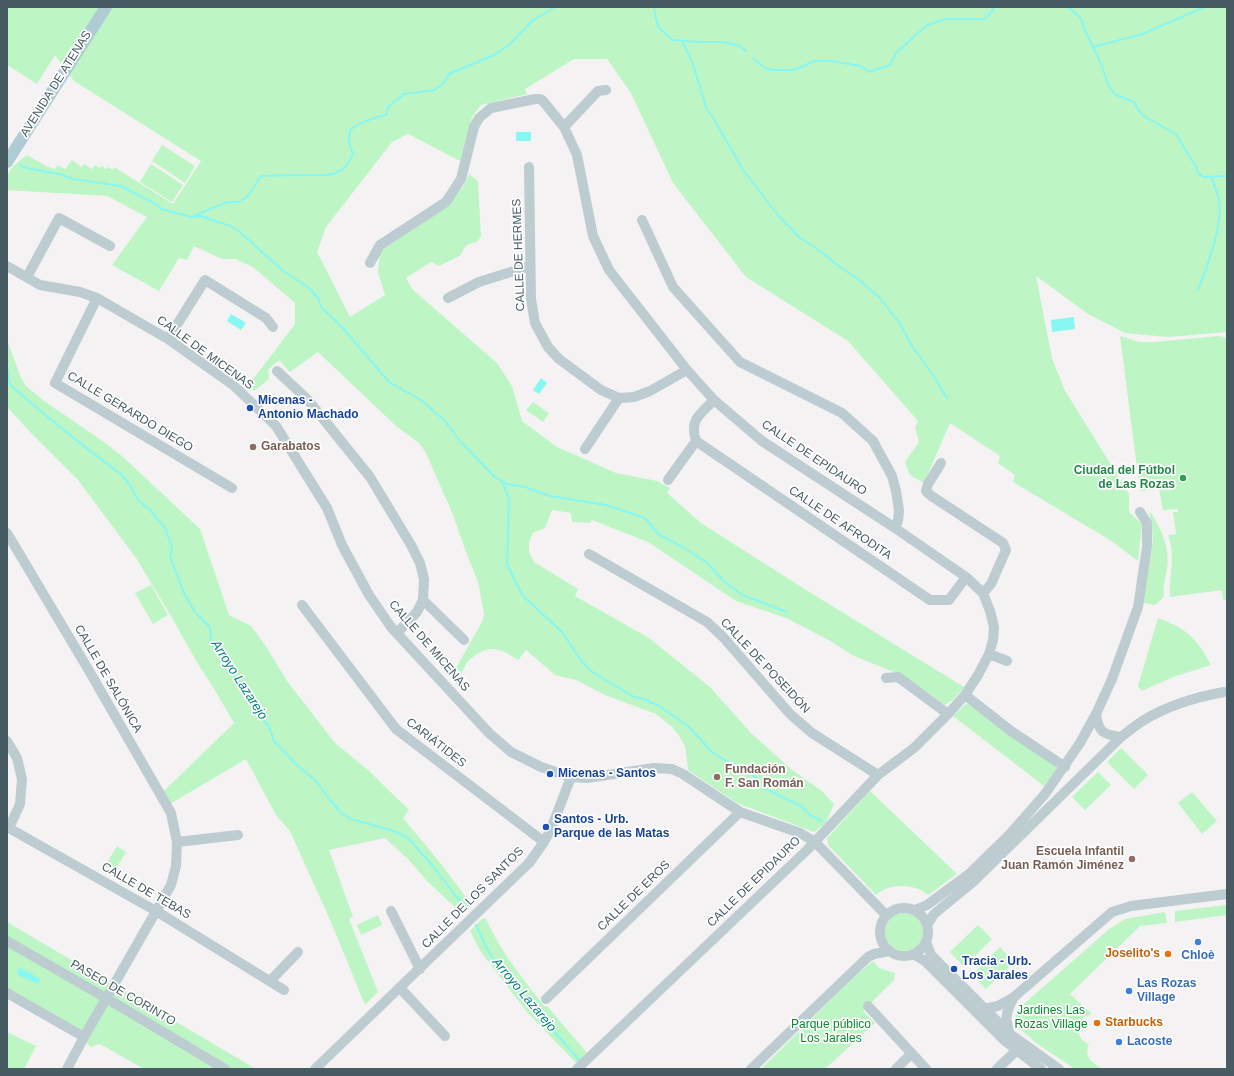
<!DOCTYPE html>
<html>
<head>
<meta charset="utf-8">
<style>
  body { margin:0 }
  #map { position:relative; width:1234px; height:1076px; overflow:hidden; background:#f5f2f3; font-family:Helvetica,sans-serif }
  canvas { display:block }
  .frame { position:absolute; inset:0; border:8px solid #475c62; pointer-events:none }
</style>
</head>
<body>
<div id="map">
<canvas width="1234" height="1076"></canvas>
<div class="frame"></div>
</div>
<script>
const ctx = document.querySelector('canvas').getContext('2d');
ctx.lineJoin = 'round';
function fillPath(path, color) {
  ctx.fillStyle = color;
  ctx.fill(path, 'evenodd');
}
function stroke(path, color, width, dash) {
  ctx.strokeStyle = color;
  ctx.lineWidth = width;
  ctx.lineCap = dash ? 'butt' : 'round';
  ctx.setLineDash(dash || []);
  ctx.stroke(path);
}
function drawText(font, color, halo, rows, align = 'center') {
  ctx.font = font + ' Helvetica,sans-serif';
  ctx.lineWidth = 3.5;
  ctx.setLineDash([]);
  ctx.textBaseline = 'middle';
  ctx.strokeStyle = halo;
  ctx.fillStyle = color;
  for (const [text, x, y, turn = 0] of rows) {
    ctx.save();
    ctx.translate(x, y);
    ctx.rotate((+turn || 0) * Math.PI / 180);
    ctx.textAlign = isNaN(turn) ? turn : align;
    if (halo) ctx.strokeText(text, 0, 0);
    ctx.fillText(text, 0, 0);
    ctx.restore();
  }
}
const green = new Path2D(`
  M7,7h1220v325l-59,5 -43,-4 -37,-19 -52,-38 16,82 12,31 65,105v18l13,12 -4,37 -28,-21 -97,-58 2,-7 -17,-12 2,-7 -50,-33 -26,60 -14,-8 -5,-13 14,-20 -4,-15 3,-6 -70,-80 -102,-64 -73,-94 -42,-90 -24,-34h-33l-49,30 2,5 -46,11 -9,12 -12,44 -52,-27 -16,8 -66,85 -9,25 33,65 35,-22 -7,-23 2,-19 6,-6 60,-40 17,-20 6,-13 9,7 3,56 -4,5c-9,1 -13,4 -16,13l-22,11 -8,-4 -25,16 7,12 84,73 15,23 10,35 35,26 59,26 41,8 13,7 -3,5 34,30 105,67 158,97 -12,14h-2l-5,4 -41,-29 -50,-20 -27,-17 -41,-21 -50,-17 -88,-59 -56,-22 -2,3 -18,-1 -1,-9 -19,-3 -7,18 -12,5 -4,9v10l5,10 44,27 -3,7 74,42 61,49 41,46 40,36 32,23 11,12 -8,19 -12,9 -77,-29 -49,-33 -3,-24 -7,-12 -6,-7 -16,-13 -51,-19 -29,-15 -21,-5 -29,-25 -8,10c-15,-9 -24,-16 -41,-6 -4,3 -8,5 -11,10 -4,7 -6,14 -9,21l-6,-8 32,-57 1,-7 -6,-31 -12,-30 -13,-37 -27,-62 -7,-10 -23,-17 -78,-74 -28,20 -10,-11 -5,2 -7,7 1,9 -15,12 -6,-5 47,-62v-21l-42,-36 -18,-8h-13l-28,-13 -7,14 -8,-2 -20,33 -47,-26 35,-48 -40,-21 -100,-6c0,-22 4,-22 20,-35l19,11 9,3 3,-4 7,4 7,-9 10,7 2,-3 8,5 3,-4 5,3 2,-2 4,3 2,-2 5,3 1,-3 59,37 28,-43 -127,-80 -19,-26 -18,29 -30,-19z
  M162,145l33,21 -10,17 -33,-22z
  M151,164l32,21 -11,17 -32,-20z
  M1120,336l19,6h16l64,-6 8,2v262h-4l-1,-10 -52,7c-1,-23 6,-40 -2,-62l8,-1 -3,-22h5v-3l-15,1 -4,-21 -19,2z
  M7,340l14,38 5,8 18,15 60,41 19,15 77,72 29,86 22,11 16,22 20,33 48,62 33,27 41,40 -6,8 39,47 29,39 -12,12 -5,-10 -26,-24 -20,-23 -23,-21 -56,12 24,67 -4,2 29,73 -13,13 -34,-83 -41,-91 -14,-16 -30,-56 -76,45 -7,-12 71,-69 -21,-36 -15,-23 -27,-48 -35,-58 -58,-78 -46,-46 -25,-27z
  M533,402l16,11 -6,9 -17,-12z
  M1149,513h2c11,17 19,35 16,56 -2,10 -4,17 -3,28l-9,8 -14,-3c7,-29 17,-60 8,-89z
  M151,585l17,30 -15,9 -18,-31z
  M1158,618c29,11 39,20 53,47l-38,12 -31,14 -4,-5z
  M966,704h3l86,61 1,3 -1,3 -11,15 -91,-70z
  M1121,748l27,27 -14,14 -27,-27z
  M1098,772l13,13 -26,25 -13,-13z
  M870,791l87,83 -29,21c-13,-12 -39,-12 -52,0l-48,-50 -1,-7 2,-2z
  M1192,792l25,29 -15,13 -24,-31z
  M117,846l9,6 -12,20 -9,-6z
  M1227,905v10l-52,7v-11z
  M1165,912l2,11 -27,3 -70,68 22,20c-16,3 -19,24 -3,30 -5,14 2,17 13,25h-27l-36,-24 -24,-20 1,-14 92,-81 17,-11z
  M885 932a19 19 0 1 1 38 0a19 19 0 1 1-38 0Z
  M378,915l4,10 -21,10 -4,-10z
  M483,918l3,1c14,32 37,60 58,87h3l40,47 -11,10 -49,-51 -46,-60 -11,-21z
  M7,922l249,147h-112l-44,-25 -10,3 -10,-16 -73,-42z
  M978,925l14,14 -28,28 -14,-15z
  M1000,947l14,15 -28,27 -14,-14z
  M873,961l6,7 16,5 -1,7 -31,31 12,12 -50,46h-64l93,-92z
  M7,1032l29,14 -12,23h-17z`);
const water = new Path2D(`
  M516,132h15v9h-15z
  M231,314l15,9 -5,7 -14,-9z
  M1074,317l1,12 -23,3 -1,-12z
  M541,378l6,5 -8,11 -6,-4z
  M20,968c5,1 14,8 20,11l-2,5 -20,-9 -1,-4z`);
const stream = new Path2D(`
  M654,7l4,20 15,13 26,2h24l17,4 6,5
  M1068,7l12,10 7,18 15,31 6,19 8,10 18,7 8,13 34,19 20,33 2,6 5,4 24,-1
  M682,41l11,23 14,46 7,9 29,51 35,45 22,23 16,10 24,19 18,12 21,18 20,25 13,24 21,29 14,23
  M1093,47l49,-13 63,-27
  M753,58l10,9 9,3h22l21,-9h16l30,5 8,6 21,-7 6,-12 31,-28 19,-6h39l10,-12
  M20,165l6,3 33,6 14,5 48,7 33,17 7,6 30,8 10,-1 29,10 10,6 42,38 26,17 10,11 3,9 20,19 48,56 32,18 23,20 17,22 34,35 12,7 18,3 25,9 56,9 39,13 13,16 23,12 25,16 18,19 18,14 45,17
  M194,216l33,-14h11l10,-6 13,-20c17,-1 35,-1 53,-1 6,0 15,1 21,-2 9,-3 15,-11 18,-20 -5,-7 -4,-14 -3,-23 9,-7 24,-13 36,-15l2,-8 16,-13 31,-4 9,-7 5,-9 45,-19 16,-11 22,-23 23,-14
  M1198,290c9,-21 25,-67 21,-90 -2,-8 -5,-16 -8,-23
  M7,366l3,19c36,31 72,61 111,89l9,11 8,15 13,11 14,17 7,19 -2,10 13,34 6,11 6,10 15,15 1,16 37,50 13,25 8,8 5,15 21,22 23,20 9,13 14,17 10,6 43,12 14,7 24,27 23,30 12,13
  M502,481l7,18 -2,66 16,31 40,37 16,25 12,13 41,25 14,4 13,6 29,20 25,27 17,10 14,4 13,12 7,9 37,18 9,9 12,6
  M476,925l13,28 23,30 67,77`);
const minor = new Path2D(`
  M564,127l34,-36 8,-1
  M529,167l2,132 4,24 13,24 11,12 42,31 18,8 15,-1 16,-6 37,-21
  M642,220l31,67 67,75 102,51 31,28 19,35 4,15 3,19 -1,11 -3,7
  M370,263l10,-18 66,-43 15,-23 13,-52 5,-9 12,-10 44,-9h5l3,2 21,26 13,28 16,81 16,34 78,100 27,30 48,41 133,87 71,49 17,16 7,18 4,16 -1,13 -4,14 -11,21 -13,20 -17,19 -34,34 -36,27 -71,75 -230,219
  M7,266l33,19 40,7 17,6 71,41 65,46 43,41 51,82 15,37 27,50 22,32 98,106 22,19 30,15 30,10 16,1 67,-10 18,1 11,5 57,38 60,21 15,9 71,73
  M27,277l32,-59 51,28
  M97,298l-42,85 177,105
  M448,298l31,-16 51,-16
  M168,339l37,-59 61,38 7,9
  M277,371l31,29 62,77 41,68 9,18 4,16 -1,21 -6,12 -20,21
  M714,400c-14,15 -25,19 -18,41l234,159h19l17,-23
  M585,449l34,-51
  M941,463l-13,21 -2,7 4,4 73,48 3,7 -15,34 -8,9
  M668,480l28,-39
  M7,533l81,136 83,144 6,29 -1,24 -5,19 -87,152 -17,32
  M589,554l118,68 16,15 67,77 22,19 66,42
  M423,600l41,40
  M302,605l94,124 148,113
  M989,654l18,7
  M886,678l12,-1 50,37
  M965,695l46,36 54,36
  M1096,714c2,18 8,21 25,23
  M7,741l10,17 5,21 -2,25 -11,24
  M7,827l149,84 128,79
  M177,842l61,-7
  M880 932a24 24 0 1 1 48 0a24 24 0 1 1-48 0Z
  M915,910l12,-5 42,-31 41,-40 35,-40 35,-51 16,-29 16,-35 26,-72 9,-60v-24l-7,-11
  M391,911l29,58
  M927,925l7,-11 39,-32 148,-145c8,-6 15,-12 23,-17 25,-15 52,-23 80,-28
  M7,941l99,57 119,71
  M926,942l5,13 79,79 49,35
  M913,954l12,7 79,79 37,29
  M270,981l28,-29
  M400,988l45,48
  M7,993l77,44
  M546,999l194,-187
  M868,1006l58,63
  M984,1009l14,-3 16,-9 98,-85 19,-6 96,-12
  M1010,1034c-6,-16 -4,-22 4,-37
  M315,1069l214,-206 15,-21 7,-13 20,-52
  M751,1069l117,-112 6,-3 15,-3
  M896,1069l15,-15
  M997,1069l19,-18`);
const major = new Path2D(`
  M7,162l99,-155`);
const markers = [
  [250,408,4,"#1a4fb4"],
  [253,447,4,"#8d6e63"],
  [1183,478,4,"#2e9e5b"],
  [550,774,4,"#1a4fb4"],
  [717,777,4,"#8d6e63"],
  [546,827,4,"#1a4fb4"],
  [1132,859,4,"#8d6e63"],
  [1198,942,4,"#3f7fe0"],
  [1168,954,4,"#e8710a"],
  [954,969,4,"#1a4fb4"],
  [1129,991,4,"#3f7fe0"],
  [1097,1023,4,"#e8710a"],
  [1119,1042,4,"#3f7fe0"]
];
const streetNames = [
  ["AVENIDA DE ATENAS",56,84,-58],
  ["CALLE DE HERMES",519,255,-92],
  ["CALLE DE MICENAS",205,353,36],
  ["CALLE GERARDO DIEGO",130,412,31],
  ["CALLE DE EPIDAURO",814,458,34],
  ["CALLE DE AFRODITA",840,523,34],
  ["CALLE DE MICENAS",429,646,49],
  ["CALLE DE POSEIDÓN",765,666,47],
  ["CALLE DE SALÓNICA",108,679,60],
  ["CARIÁTIDES",436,743,38],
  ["CALLE DE EPIDAURO",754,882,-44],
  ["CALLE DE TEBAS",146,891,30],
  ["CALLE DE EROS",634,896,-44],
  ["CALLE DE LOS SANTOS",473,898,-45],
  ["PASEO DE CORINTO",123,993,30]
];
const transitNames = [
  ["Micenas -",258,401],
  ["Antonio Machado",258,415],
  ["Micenas - Santos",558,774],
  ["Santos - Urb.",554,820],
  ["Parque de las Matas",554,834],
  ["Tracia - Urb.",962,962],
  ["Los Jarales",962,976]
];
const educationNames = [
  ["Garabatos",261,447],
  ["Fundación",725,770],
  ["F. San Román",725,784],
  ["Escuela Infantil",1124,852,"right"],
  ["Juan Ramón Jiménez",1124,866,"right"]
];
const leisureNames = [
  ["Ciudad del Fútbol",1175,471],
  ["de Las Rozas",1175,485]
];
const foodNames = [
  ["Joselito's",1160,954],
  ["Starbucks",1105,1023,"left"]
];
const shopNames = [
  ["Chloè",1198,956,"center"],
  ["Las Rozas",1137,984],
  ["Village",1137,998],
  ["Lacoste",1127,1042]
];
const parkNames = [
  ["Jardines Las",1051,1011],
  ["Rozas Village",1051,1025],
  ["Parque público",831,1025],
  ["Los Jarales",831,1039]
];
const waterNames = [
  ["Arroyo Lazarejo",239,680,57],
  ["Arroyo Lazarejo",524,995,50]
];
fillPath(green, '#bdf5c5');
fillPath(water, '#86f7f2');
stroke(stream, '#86f7f2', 2);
stroke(minor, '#bcccd0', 10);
stroke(major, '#afcbd3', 12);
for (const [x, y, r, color] of markers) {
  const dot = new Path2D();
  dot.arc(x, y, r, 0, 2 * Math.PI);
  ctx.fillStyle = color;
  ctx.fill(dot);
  stroke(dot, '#fff', 1.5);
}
drawText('12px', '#475c62', '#fff', streetNames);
drawText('bold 12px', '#164399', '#fff', transitNames, 'left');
drawText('bold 12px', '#785e54', '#fff', educationNames, 'left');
drawText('bold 12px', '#27864d', '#fff', leisureNames, 'right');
drawText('bold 12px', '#c56008', '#fff', foodNames, 'right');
drawText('bold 12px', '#366cbe', '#fff', shopNames, 'left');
drawText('12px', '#0c892b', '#fff', parkNames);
drawText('italic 13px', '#06817b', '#fff', waterNames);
</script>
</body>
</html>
